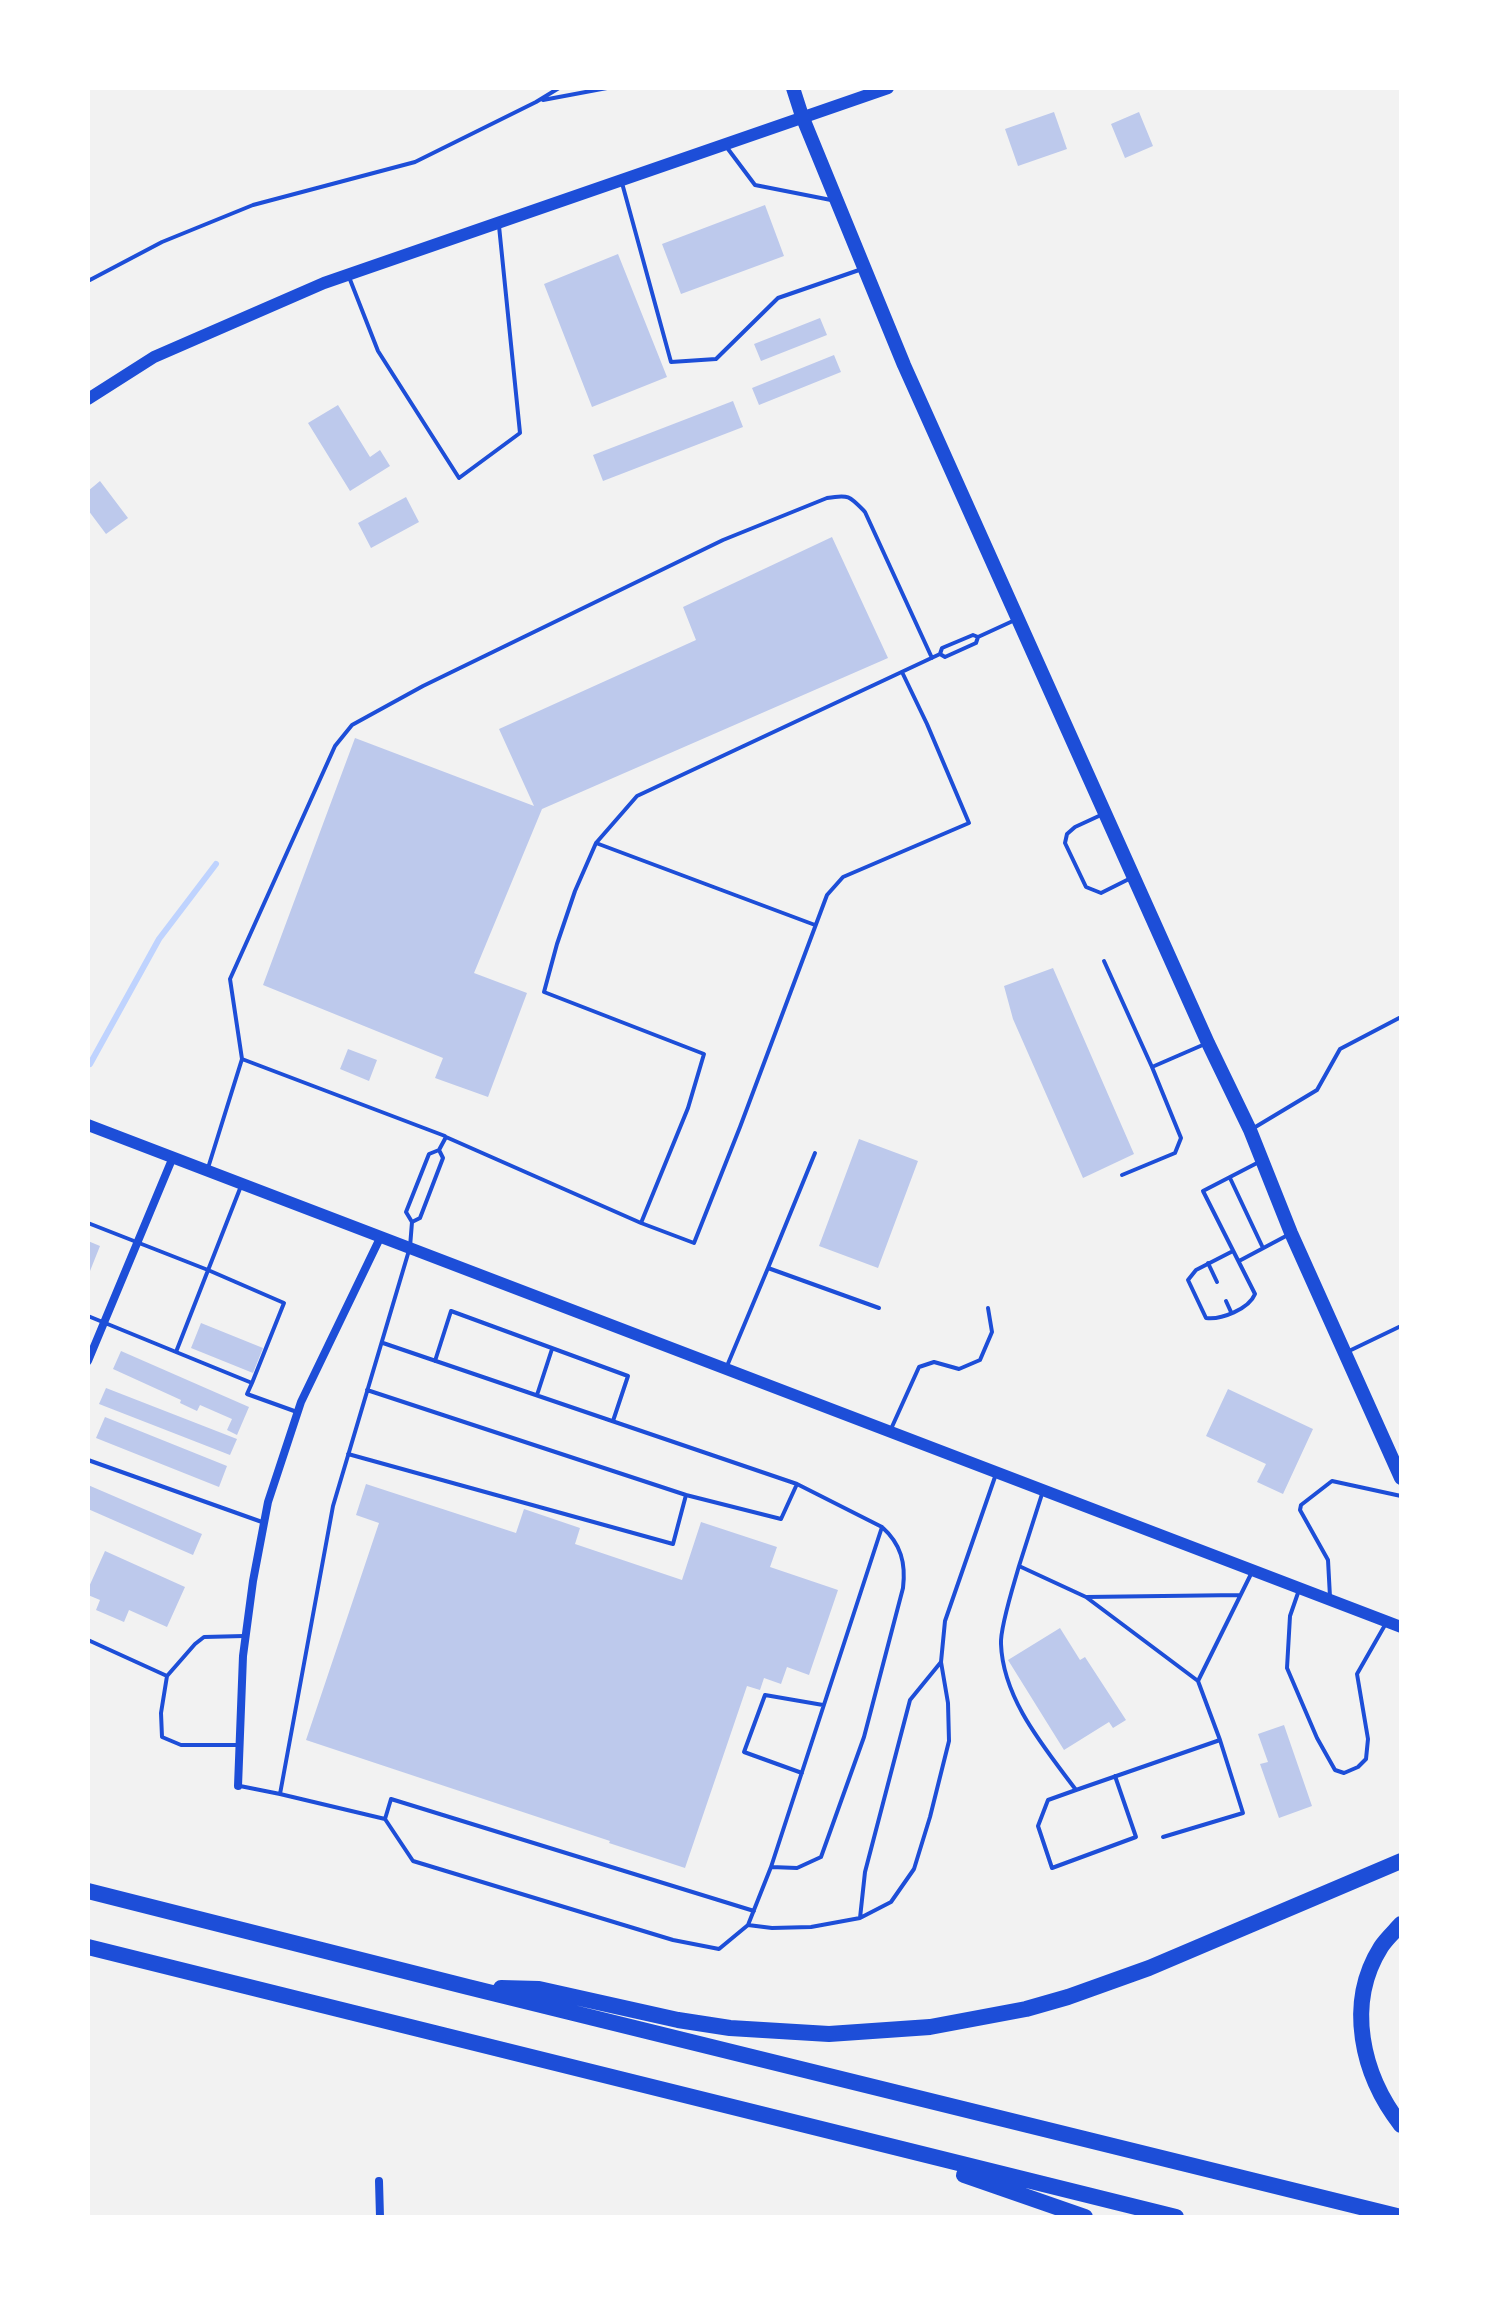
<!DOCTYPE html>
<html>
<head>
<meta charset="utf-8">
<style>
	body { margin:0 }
	#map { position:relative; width:1489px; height:2305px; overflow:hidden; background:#f2f2f2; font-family:Raleway,sans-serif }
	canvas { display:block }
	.frame { position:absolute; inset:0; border:90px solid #fff; pointer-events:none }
</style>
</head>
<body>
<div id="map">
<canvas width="1489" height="2305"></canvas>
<div class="frame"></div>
</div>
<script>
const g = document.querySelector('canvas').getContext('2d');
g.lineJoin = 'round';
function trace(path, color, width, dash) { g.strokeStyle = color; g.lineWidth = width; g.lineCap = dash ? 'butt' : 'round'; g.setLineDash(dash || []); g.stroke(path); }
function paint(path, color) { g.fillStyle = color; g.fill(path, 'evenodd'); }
trace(new Path2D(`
	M90,1064L159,939L216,864`), '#bfd3fe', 6);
paint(new Path2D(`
	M1054,112L1067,149L1018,166L1005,129Z
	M1139,112L1153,146L1125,158L1111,124Z
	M765,205L784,256L681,294L662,244Z
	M618,254L667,377L592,407L544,284Z
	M820,318L827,335L761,361L754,344Z
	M834,355L841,372L759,405L752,388Z
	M733,401L743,427L603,481L593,455Z
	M338,405L370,457L380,450L390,466L350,491L308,423Z
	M100,481L128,518L106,534L88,510V491Z
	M406,497L419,522L371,548L358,523Z
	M832,537L888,658L542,809L474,973L527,993L488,1097L435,1078L443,1058L263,985L355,738L534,806L499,729L696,640L683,607Z
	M1053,968L1134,1154L1083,1178L1013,1019L1004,986Z
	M348,1049L377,1060L369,1081L340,1069Z
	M859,1139L918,1161L878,1268L819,1246Z
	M88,1241L100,1246L88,1276Z
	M201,1323L263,1348L253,1373L191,1348Z
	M121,1351L249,1407L237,1435L227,1430L232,1419L200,1405L197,1411L180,1403L181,1400L113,1369Z
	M106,1388L237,1439L230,1455L99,1404Z
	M1228,1389L1313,1429L1283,1494L1257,1482L1266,1464L1206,1436Z
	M105,1417L227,1466L219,1487L96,1438Z
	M366,1484L516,1533L524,1509L580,1528L575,1544L682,1580L701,1522L777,1547L770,1567L838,1590L809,1675L787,1667L781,1684L764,1678L760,1690L747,1686L685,1868L609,1843L610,1841L306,1740L379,1523L356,1515Z
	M88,1485L202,1534L193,1555L88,1509Z
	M105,1551L185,1587L167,1627L129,1610L124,1622L96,1610L100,1600L88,1595V1589Z
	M1060,1628L1080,1660L1085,1657L1126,1720L1113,1728L1109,1722L1064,1750L1008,1660Z
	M1284,1725L1312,1806L1279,1818L1260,1764L1268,1762L1258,1734Z`), '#bdc9ec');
trace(new Path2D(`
	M543,100L607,88
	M725,145L755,185L831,200
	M622,183L671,362L716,359L778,298L862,269
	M349,277L378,351L459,478L520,433L499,226
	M88,281L162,242L253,205L415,162L536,102L559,88
	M978,637L973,635L942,648L940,654L945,657L976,643L978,637L1015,620
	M1101,815L1075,827L1067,834L1065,843L1086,887L1101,893L1131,878
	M596,843L815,925
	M1104,961L1152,1067L1205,1044
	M242,1059L230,979L335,746L352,725L423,686L723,540L827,498C849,494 850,496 865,512L932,658
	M1252,1129L1317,1090L1340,1049L1401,1017
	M439,1150L446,1137L641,1223L694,1243L740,1127L827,895L843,877L969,823L927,724L902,672
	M208,1168L242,1059L445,1136
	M1122,1175L1175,1153L1181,1138L1152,1067
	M1230,1178L1263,1248
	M88,1223L208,1270L284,1303L252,1383L176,1352
	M641,1223L688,1108L704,1054L544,992L557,944L575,891L596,843L637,796L940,654
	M1233,1251L1196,1270L1188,1280L1206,1318C1221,1320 1249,1309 1255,1294L1203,1191L1259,1162
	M1239,1261L1286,1236
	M1208,1263L1217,1282
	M768,1268L815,1153
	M1226,1301L1231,1312
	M88,1316L176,1352L241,1186
	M383,1343L797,1484L882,1527C901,1544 906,1563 903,1588L864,1737L821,1857L797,1868L771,1867L748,1925
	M1349,1351L1401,1326
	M435,1361L451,1311L628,1376L613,1421
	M727,1366L768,1268L879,1308
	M252,1383L247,1394L297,1412
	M537,1395L552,1349
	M891,1429L919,1367L934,1362L959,1369L980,1360L992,1332L988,1308
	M348,1454L673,1544L686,1495L367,1390
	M88,1460L262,1522
	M1042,1494L1019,1566L1086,1597L1198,1681L1252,1572
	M686,1495L781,1519L797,1484
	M1019,1566C1014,1584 1000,1627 1001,1644C1003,1699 1044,1747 1076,1790L1220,1740
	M1299,1590L1290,1616L1287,1668L1317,1738L1335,1770L1344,1773L1358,1767L1366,1759L1368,1739L1357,1674L1385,1625
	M1086,1597L1240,1595
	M1330,1597L1328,1560L1300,1510L1301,1505L1332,1481L1401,1496
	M88,1640L167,1676L195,1644L204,1637L244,1636
	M167,1676L161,1713L162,1737L181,1745H239
	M802,1773L744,1752L765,1695L823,1705
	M240,1786L280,1794L333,1506L410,1247L412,1222L406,1212L429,1154L439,1150L443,1158L420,1218L412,1222
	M1076,1790L1048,1800L1038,1826L1052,1868L1136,1837L1115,1776
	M280,1794L385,1819L413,1861L673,1940L719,1949L748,1925L772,1928L811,1927L860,1918L891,1902L914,1869L930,1817L949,1741L948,1703L941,1662L945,1621L996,1474
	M385,1819L391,1799L754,1911
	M1163,1837L1243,1813L1220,1740L1198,1681
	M771,1867L882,1527
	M860,1918L865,1872L910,1700L941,1662`), '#1d4ed8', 4);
trace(new Path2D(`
	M88,1361L173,1157
	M238,1786L243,1656L253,1581L268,1502L301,1402L381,1236
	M379,2181L380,2217`), '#1d4ed8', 8);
trace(new Path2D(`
	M88,399L154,357L324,283L888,88
	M88,1125L1401,1627`), '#1d4ed8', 12);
trace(new Path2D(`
	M793,88L802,116L904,365L1208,1043L1250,1130L1291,1233L1401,1478`), '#1d4ed8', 14);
trace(new Path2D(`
	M88,1891L468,1987L1401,2217
	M1401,1924C1395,1931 1386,1939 1381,1947C1345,2004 1362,2075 1401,2125
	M88,1947L1176,2217
	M501,1988L539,1989L678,2020L730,2028L829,2034L930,2027L1026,2009L1068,1997L1149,1968L1401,1861
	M964,2175L1085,2217`), '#1d4ed8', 16);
</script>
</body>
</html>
